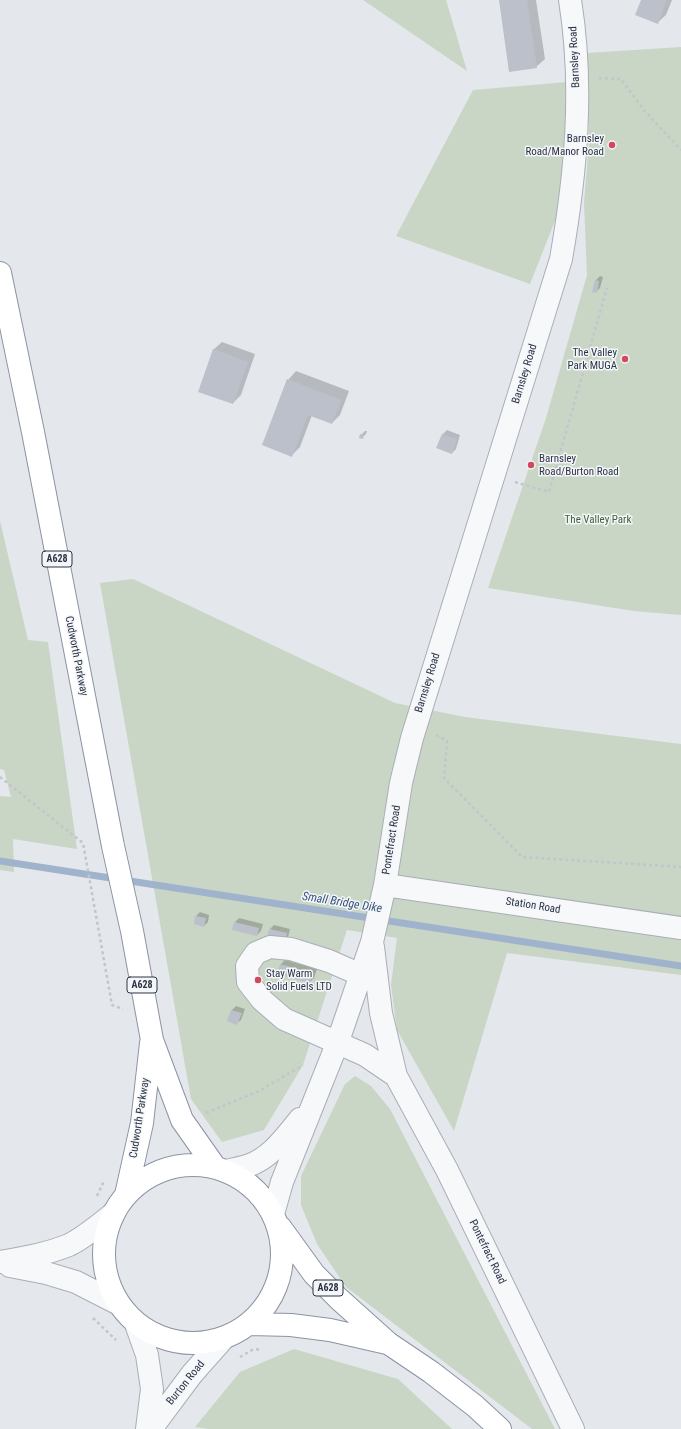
<!DOCTYPE html>
<html>
<head>
<meta charset="utf-8">
<style>
	body { margin:0 }
	canvas { display:block; background:#e4e7ec }
</style>
</head>
<body>
<canvas width="681" height="1429"></canvas>
<script>
const g = document.querySelector('canvas').getContext('2d');
g.lineJoin = 'round';
function paint(path, color) { g.fillStyle = color; g.fill(path, 'evenodd'); }
function trace(path, color, width, dash) { g.strokeStyle = color; g.lineWidth = width; g.lineCap = dash ? 'butt' : 'round'; g.setLineDash(dash || []); g.stroke(path); }
function write(font, color, halo, rows, align = 'center') {
  g.font = font + ' "Roboto Condensed",sans-serif'; g.lineWidth = 3; g.setLineDash([]); g.textBaseline = 'middle'; g.strokeStyle = halo; g.fillStyle = color; for (const [text, x, y, turn = 0] of rows) {
    g.save(); g.translate(x, y); g.rotate((+turn || 0) * Math.PI / 180); g.textAlign = isNaN(turn) ? turn : align; if (halo) g.strokeText(text, 0, 0); g.fillText(text, 0, 0); g.restore();
  }
}
paint(new Path2D(`
	M363,0H446L467,71Z
	M681,47V615L634,611L488,588L546,418L587,275L584,203L589,142L587,53Z
	M567,82L564,198L530,284L396,236L473,90Z
	M0,521L28,640L48,642L77,849L13,839L14,872L0,870V796L11,797L4,770L0,769Z
	M133,579L395,703L465,717L681,744V975L507,953L454,1131L397,1030L391,985L397,938L347,930L303,1065L264,1130L222,1142L191,1099L100,583Z
	M355,1076L371,1086L390,1109L555,1429H532L346,1287L317,1244L301,1205V1176L345,1084Z
	M294,1349L398,1379L452,1429H209L195,1427L240,1372Z`), '#c9d6c5');
paint(new Path2D(`
	M500,0H536L545,59L536,67Z
	M642,0H672L666,15L657,23Z
	M600,276L603,277L600,288L596,292V280Z
	M222,342L255,354L241,395L233,403L213,350Z
	M296,371L349,391L340,415L332,423L312,415L300,447L291,456L288,380Z
	M447,430L460,435L456,449L452,453L438,448L443,434Z
	M365,431H367L366,434L362,438L361,435Z
	M200,912L209,915L208,922L204,926L196,916Z
	M239,918L263,924L261,931L257,935L235,922Z
	M274,925L290,929L288,937L284,941L270,929Z
	M285,960L317,969L314,978L310,982L278,973L281,964Z
	M236,1006L245,1009L241,1020L237,1023L228,1020L232,1010Z`), '#0003');
trace(new Path2D(`
	M0,861L681,966`), '#9fb4cc', 7);
paint(new Path2D(`
	M499,0H527L537,68L509,72Z
	M641,0H667L658,24L635,15Z
	M595,280L599,281L597,293L592,292Z
	M213,349L248,362L233,404L198,392Z
	M287,379L341,400L332,424L308,415L292,457L262,445Z
	M360,434L364,435L363,439L359,438Z
	M442,434L457,439L452,454L436,448Z
	M195,916L206,918L204,927L194,924Z
	M234,922L259,928L257,936L232,930Z
	M269,929L287,933L285,942L267,938Z
	M280,964L313,973L310,983L277,974Z
	M231,1010L242,1013L237,1025L227,1021Z`), '#bbc0ca');
const minor = new Path2D(`
	M385,885L681,928
	M373,947L381,1013L396,1076L447,1170L573,1429
	M361,975L329,961L291,949L270,947L256,953L247,966L248,982L262,1000L284,1019L365,1055L396,1076
	M226,1171C233,1169 241,1168 247,1166C270,1159 286,1136 300,1119
	M273,1214L282,1182L337,1044L372,942L385,885L401,783L412,738L561,259C576,173 584,87 570,0
	M0,1262C23,1258 47,1254 69,1245C85,1237 100,1224 114,1213
	M10,1266L46,1273L76,1282L117,1303
	M136,1324L147,1355L152,1389L147,1429
	M151,1429L192,1374L223,1339`);
const highway = new Path2D(`
	M0,273L33,432L113,846L132,931L152,1040L182,1120L215,1167
	M104 1254a89 89 0 1 1 178 0a89 89 0 1 1-178 0Z
	M126,1195L142,1123L151,1043
	M280,1227L314,1274L339,1299L388,1343L431,1372L475,1406L500,1429
	M250,1324L291,1325L330,1330L387,1343`);
trace(minor, '#a9aeb7', 24);
trace(highway, '#8b94a3', 24);
trace(new Path2D(`
	M599,78L621,79L643,109L681,150
	M515,482L549,492L607,288
	M436,735L447,741L444,778L522,857L681,867
	M0,777L83,843L112,1005L123,1009
	M206,1113L259,1091L303,1065
	M97,1196L104,1181
	M93,1318L116,1340
	M240,1357L252,1350L261,1349`), '#c2c5cb', 2.5, [3, 3]);
trace(minor, '#f7f8fa', 22);
trace(highway, '#fff', 22);
for (const [x, y, r, color] of [
	[612,145,4,"#d1495b"],
	[625,359,4,"#d1495b"],
	[531,465,4,"#d1495b"],
	[258,980,4,"#d1495b"]
]) { const dot = new Path2D(); dot.arc(x, y, r, 0, 2 * Math.PI); g.fillStyle = color; g.fill(dot); trace(dot, '#f4f6f9', 1.5); }
for (const [x, y, w] of [
	[57,559,30],
	[142,985,30],
	[328,1288,30]
]) { const box = new Path2D(); box.roundRect(x - w / 2, y - 8, w, 16, 3); g.fillStyle = '#f4f6f9'; g.fill(box); trace(box, '#2b3445', 1); }
write('bold 10px', '#2b3445', null, [
	["A628",57,559],
	["A628",142,985],
	["A628",328,1288]
]);
write('11px', '#2b3445', '#f4f6f9', [
	["Barnsley Road",575,57,-93],
	["Barnsley Road",525,374,-73],
	["Cudworth Parkway",76,656,79],
	["Barnsley Road",428,683,-73],
	["Pontefract Road",392,840,-81],
	["Station Road",533,906,9],
	["Cudworth Parkway",140,1118,-81],
	["Pontefract Road",487,1252,64],
	["Burton Road",186,1383,-51]
]);
write('11px', '#2b3445', '#f4f6f9', [
	["Barnsley",604,139],
	["Road/Manor Road",604,152],
	["The Valley",617,353],
	["Park MUGA",617,366],
	["Barnsley",539,459,"left"],
	["Road/Burton Road",539,472,"left"],
	["Stay Warm",266,974,"left"],
	["Solid Fuels LTD",266,987,"left"]
], 'right');
write('11px', '#3f6138', '#f4f6f9', [
	["The Valley Park",598,520]
]);
write('italic 12px', '#34527a', '#f4f6f9', [
	["Small Bridge Dike",342,903,9]
]);
</script>
</body>
</html>
